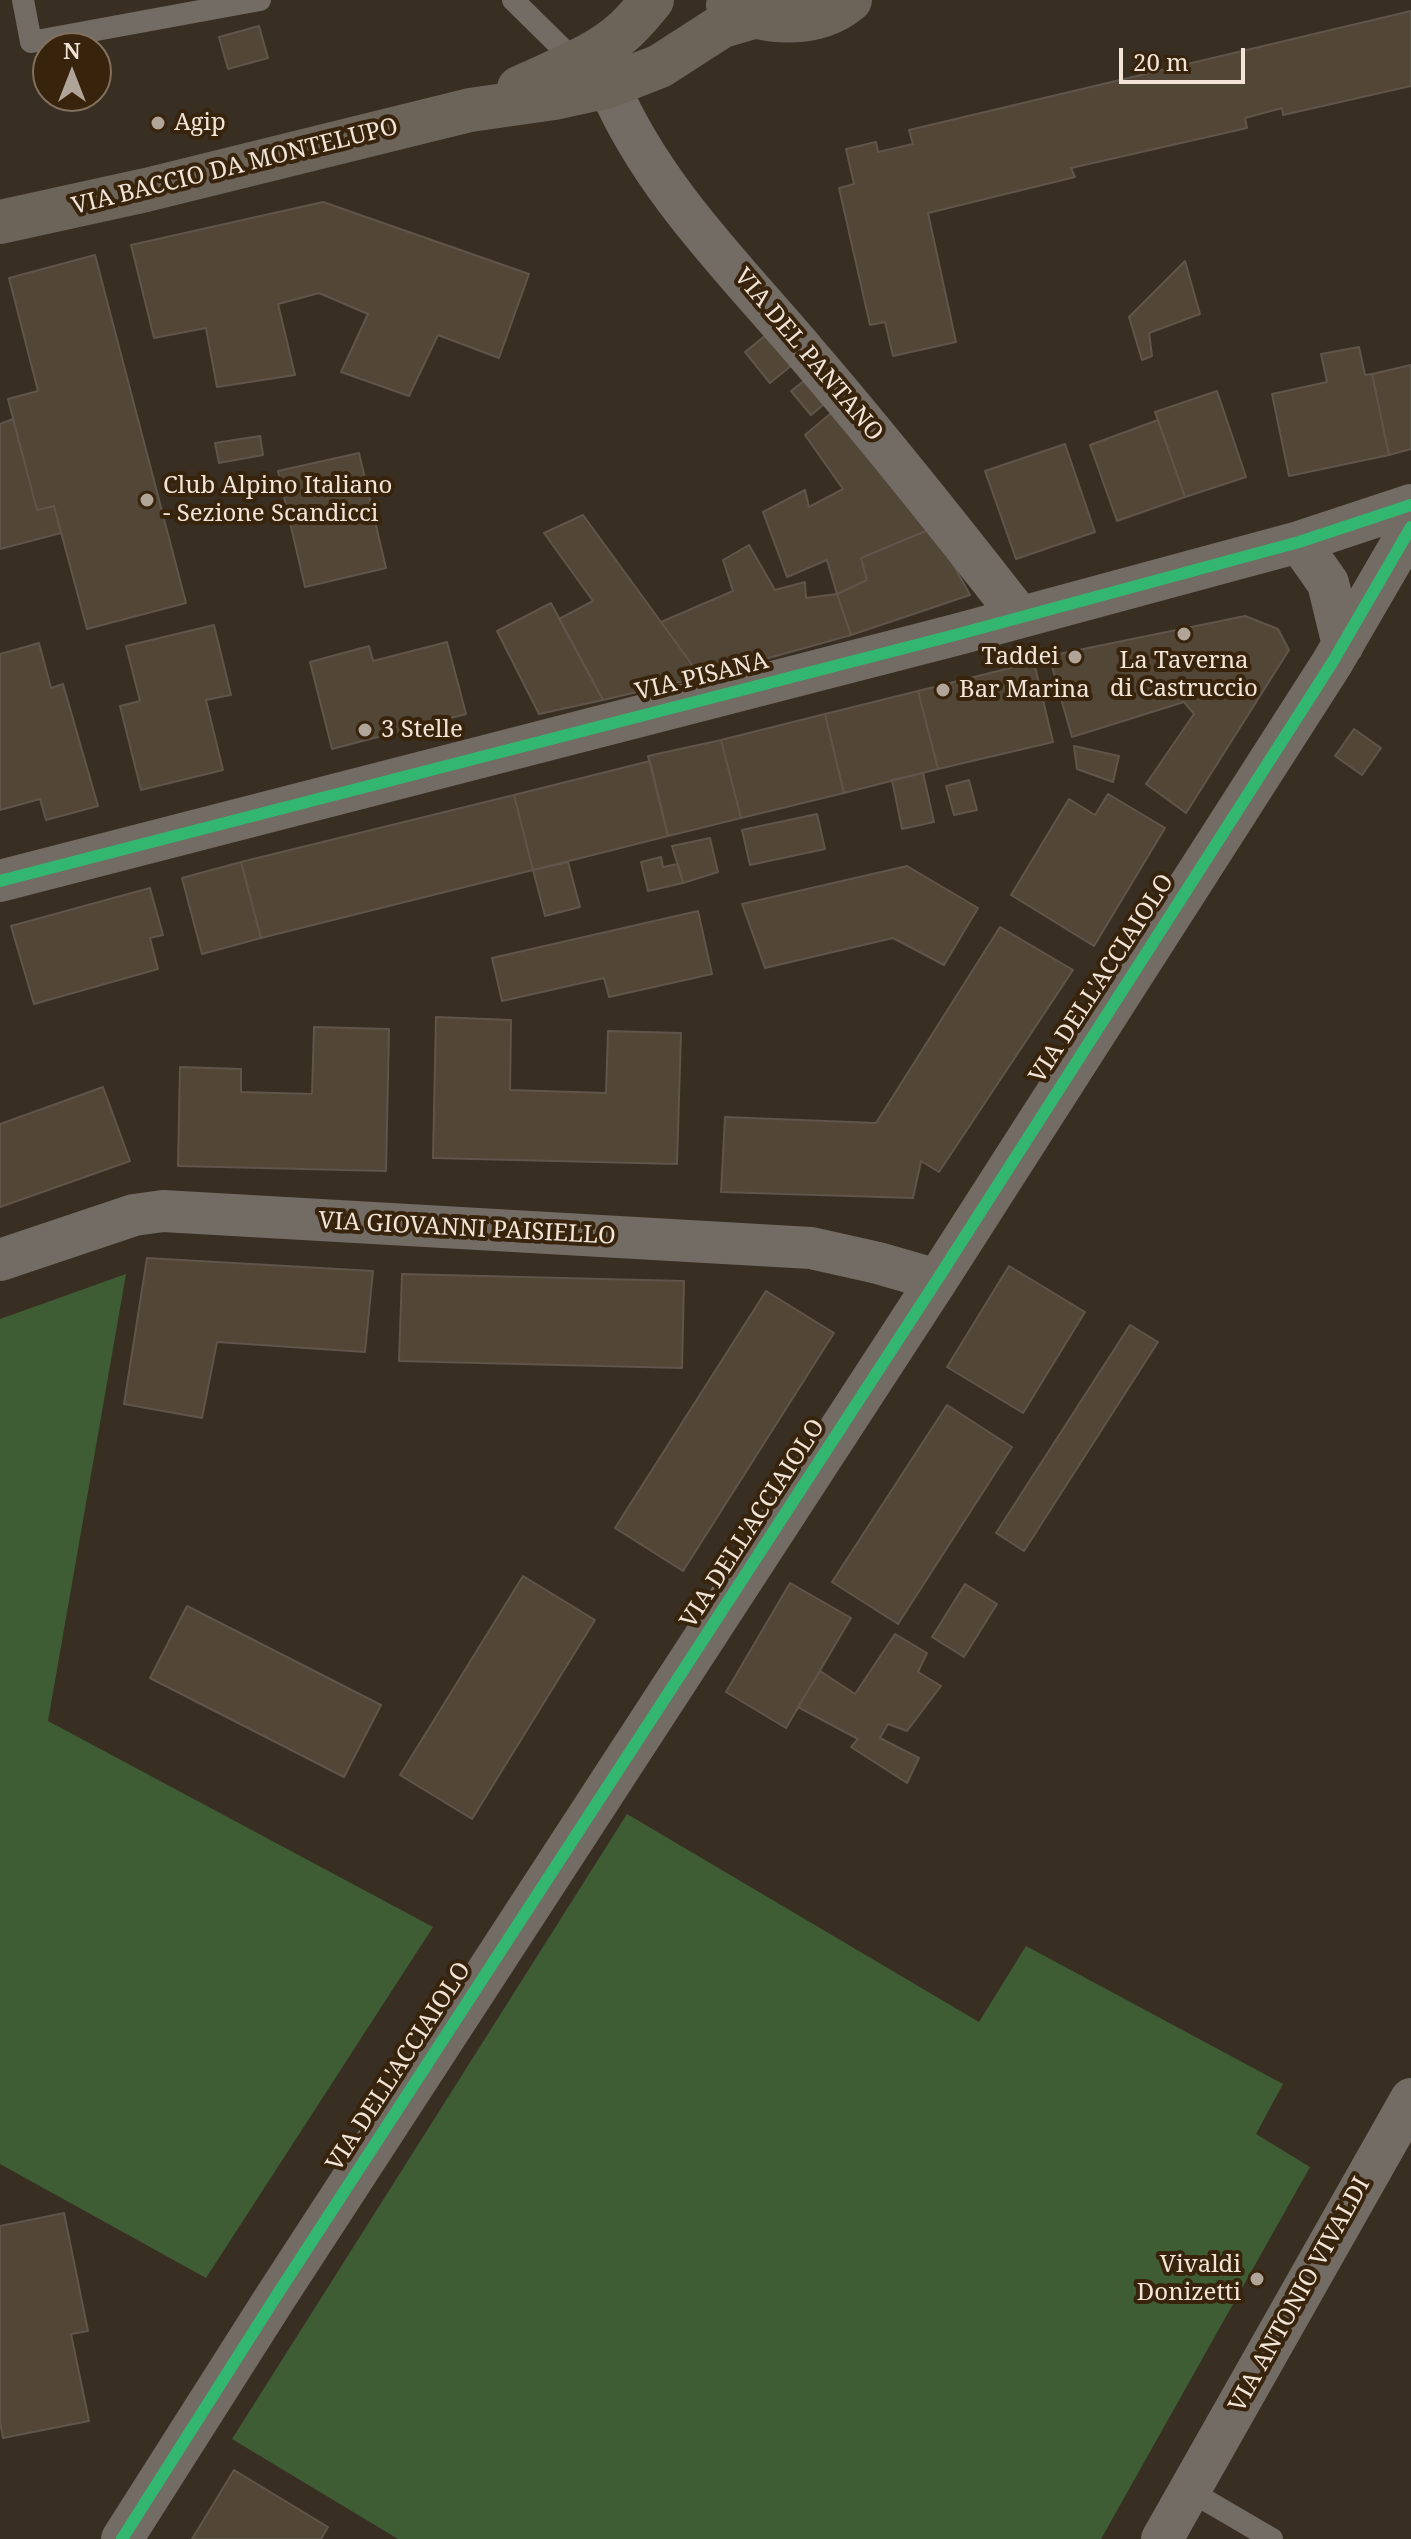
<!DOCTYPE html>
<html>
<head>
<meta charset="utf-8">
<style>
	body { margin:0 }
	#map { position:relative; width:1411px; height:2539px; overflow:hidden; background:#392e22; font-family:"Noto Serif",serif }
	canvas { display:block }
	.north { position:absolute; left:32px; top:32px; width:80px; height:80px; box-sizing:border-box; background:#38240d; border:2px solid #82715e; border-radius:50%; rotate:0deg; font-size:22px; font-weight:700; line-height:32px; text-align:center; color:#f2e4d7 }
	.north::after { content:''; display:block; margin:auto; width:28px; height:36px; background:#b1a498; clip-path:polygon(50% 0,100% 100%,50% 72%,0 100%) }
	.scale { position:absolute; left:1119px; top:48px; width:126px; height:36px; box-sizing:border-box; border:4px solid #f2e4d7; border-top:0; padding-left:10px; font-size:24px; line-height:28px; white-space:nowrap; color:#f2e4d7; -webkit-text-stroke:6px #38240d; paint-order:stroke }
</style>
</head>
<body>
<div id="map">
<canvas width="1411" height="2539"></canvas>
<div class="north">N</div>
<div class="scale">20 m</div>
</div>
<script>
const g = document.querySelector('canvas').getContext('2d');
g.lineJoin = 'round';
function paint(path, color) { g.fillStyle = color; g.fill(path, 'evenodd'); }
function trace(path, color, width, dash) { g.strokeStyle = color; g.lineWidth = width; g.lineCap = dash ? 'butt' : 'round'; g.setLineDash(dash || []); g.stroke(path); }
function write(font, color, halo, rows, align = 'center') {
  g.font = font + ' "Noto Serif",serif'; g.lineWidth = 8; g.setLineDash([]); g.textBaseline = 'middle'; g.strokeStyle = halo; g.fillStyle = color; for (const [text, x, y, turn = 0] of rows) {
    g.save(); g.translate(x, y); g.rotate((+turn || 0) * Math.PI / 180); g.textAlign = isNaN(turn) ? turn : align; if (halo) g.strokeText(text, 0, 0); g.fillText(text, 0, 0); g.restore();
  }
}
paint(new Path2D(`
	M126,1274L48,1721L433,1927L206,2278L0,2164V1319Z
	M627,1814L979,2022L1026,1946L1283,2084L1256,2134L1310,2167L1101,2539H398L232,2439Z`), '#3f5d35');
const building = new Path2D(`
	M1411,11V86L1283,115L1282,108L1245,118L1247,128L1071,168L1075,177L928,213L956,342L893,356L885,322L870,325L839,188L854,184L846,149L876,142L878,152L913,144L909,130Z
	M259,26L268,58L228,69L219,37Z
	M323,202L529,274L499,358L438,335L409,396L341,372L368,314L319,293L278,304L295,375L217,387L206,328L154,338L131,245Z
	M95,255L186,603L87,629L54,506L37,510L8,399L38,391L9,278Z
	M1185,261L1200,314L1149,333L1152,356L1142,360L1129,317Z
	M766,335L792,365L770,383L745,352Z
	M1359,347L1365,375L1372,374L1389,455L1289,476L1272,394L1327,382L1321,354Z
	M1411,365V449L1389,455L1372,374Z
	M809,377L828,401L811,415L791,391Z
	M1217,391L1246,477L1185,497L1155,412Z
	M836,409L933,528L861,558L867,580L837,594L827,560L787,577L763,512L805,490L809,507L843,489L805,435Z
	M13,419L37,510L54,506L61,533L0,549V424Z
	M1158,420L1185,497L1117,521L1090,445Z
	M260,436L263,455L219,463L215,443Z
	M1065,444L1095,532L1016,559L985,471Z
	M359,453L386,568L305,587L278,471Z
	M583,515L661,622L701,677L603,700L559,619L593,601L544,533Z
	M933,528L970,595L851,635L837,594L867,580L861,558Z
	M749,545L775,590L805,582L806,598L837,594L851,635L701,677L661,622L733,591L723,560Z
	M551,603L603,700L539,714L497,631Z
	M1245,616L1278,629L1289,650L1186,813L1146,784L1194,714L1184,702L1072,737L1049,656Z
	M214,625L231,695L206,700L223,770L141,790L120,706L140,701L126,646Z
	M447,642L466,714L332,749L310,662L369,646L373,661Z
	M39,643L51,688L63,684L98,806L46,820L40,799L0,810V654Z
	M1034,662L1053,742L938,769L918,691Z
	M918,691L938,769L844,793L825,714Z
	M825,714L844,793L741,818L721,740Z
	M1354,729L1381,748L1362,775L1335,756Z
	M721,740L741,818L668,836L648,756Z
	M1074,746L1119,756L1113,782L1077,769Z
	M650,761L668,836L533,870L514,795Z
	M923,773L934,822L902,829L892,780Z
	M969,780L977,810L954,815L946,786Z
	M1108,794L1165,828L1094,946L1011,895L1069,799L1095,815Z
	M514,795L533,870L261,938L241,862Z
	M817,814L825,849L750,865L742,830Z
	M710,838L718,872L683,883L672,846Z
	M661,857L663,867L678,864L683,883L648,891L641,862Z
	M241,862L261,938L202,954L182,878Z
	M568,862L580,907L545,916L533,870Z
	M907,866L978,908L944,965L893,938L765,968L742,904Z
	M150,888L163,935L150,938L158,969L34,1004L11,926Z
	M698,911L712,974L609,997L604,978L502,1001L492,958Z
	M1000,927L1073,970L939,1172L921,1161L913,1198L721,1192L725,1117L876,1123Z
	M436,1017L511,1020L510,1090L606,1093L608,1031L681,1033L677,1164L433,1158Z
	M314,1027L389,1029L386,1171L178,1166L180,1067L241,1069V1092L312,1094Z
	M103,1087L130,1161L0,1207V1124Z
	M147,1258L373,1271L365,1352L217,1342L202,1418L124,1404Z
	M1009,1266L1085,1312L1023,1413L947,1367Z
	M402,1274L684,1281L682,1368L399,1361Z
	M766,1291L834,1333L683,1571L615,1528Z
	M1130,1325L1158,1342L1024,1551L996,1533Z
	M947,1405L1012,1447L898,1624L832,1582Z
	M523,1576L595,1620L472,1819L400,1775Z
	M790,1583L851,1618L786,1728L726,1692Z
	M965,1584L997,1604L964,1657L932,1637Z
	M187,1606L381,1705L344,1777L150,1678Z
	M895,1634L927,1653L918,1672L941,1686L907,1731L888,1724L880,1738L919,1758L907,1783L851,1747L858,1739L798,1707L820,1671L855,1694Z
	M64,2213L88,2331L71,2334L89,2421L3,2438L0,2422V2226Z
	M234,2470L328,2527L321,2539H192Z`);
paint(building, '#524637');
trace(building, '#5f554a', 2);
trace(new Path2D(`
	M23,0L31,42L260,0
	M513,0L575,61
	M1190,2491L1272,2539`), '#736c64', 22);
trace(new Path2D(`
	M609,86C652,188 735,269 806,353C880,439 950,527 1020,617
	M1299,542L1328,583L1343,645
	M0,881L955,635L1299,542L1411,505
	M0,1260L134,1215L163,1211L811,1248L878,1263L937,1280
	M122,2539L275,2298L937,1280L1332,663L1411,527
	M1162,2539L1411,2099`), '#736c64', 42);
trace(new Path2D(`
	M728,5C764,25 817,28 850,0
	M519,88C551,73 589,59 617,37C630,27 641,14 652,0
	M0,222L146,190L470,110L554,98L609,86L660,66L722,26L753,17`), '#6d6459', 44);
trace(new Path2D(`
	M0,881L955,635L1299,542L1411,505
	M122,2539L275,2298L937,1280L1332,663L1411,527`), '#33b770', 12);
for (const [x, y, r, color] of [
	[158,123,8,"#b1a498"],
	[147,500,8,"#b1a498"],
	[1184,634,8,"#b1a498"],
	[1075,657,8,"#b1a498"],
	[943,690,8,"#b1a498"],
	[365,730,8,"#b1a498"],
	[1257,2279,8,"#b1a498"]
]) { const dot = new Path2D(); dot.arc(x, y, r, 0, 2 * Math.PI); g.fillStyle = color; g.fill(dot); trace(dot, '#38240d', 3); }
write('24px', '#f2e4d7', '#38240d', [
	["Agip",174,123],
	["Club Alpino Italiano",163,486],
	["- Sezione Scandicci",163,514],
	["Taddei",1059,657,"right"],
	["La Taverna",1184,661,"center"],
	["di Castruccio",1184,689,"center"],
	["Bar Marina",959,690],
	["3 Stelle",381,730],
	["Vivaldi",1241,2265,"right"],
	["Donizetti",1241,2293,"right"]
], 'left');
write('24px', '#f2e4d7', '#38240d', [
	["VIA BACCIO DA MONTELUPO",235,167,-14],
	["VIA DEL PANTANO",808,355,50],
	["VIA PISANA",702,677,-14],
	["VIA DELL'ACCIAIOLO",1102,979,-57],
	["VIA GIOVANNI PAISIELLO",467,1229,3],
	["VIA DELL'ACCIAIOLO",753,1524,-57],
	["VIA DELL'ACCIAIOLO",399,2067,-57],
	["VIA ANTONIO VIVALDI",1300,2295,-61]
]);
</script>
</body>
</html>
